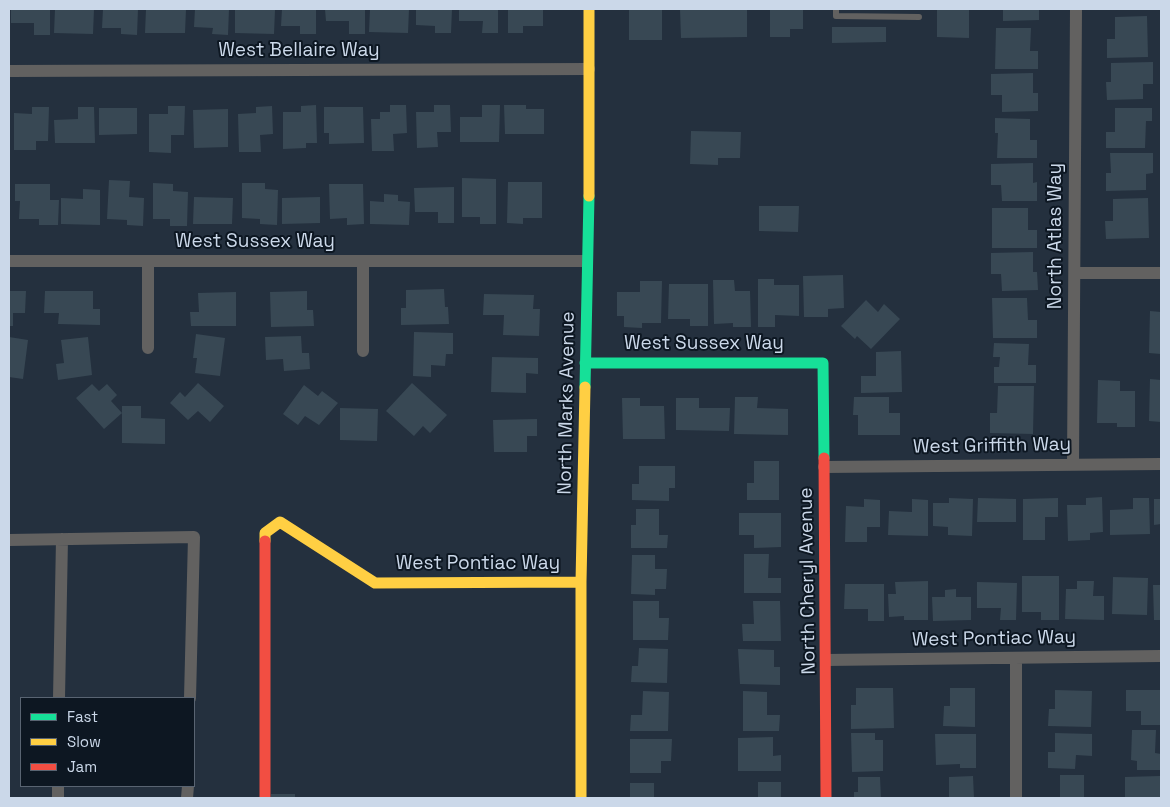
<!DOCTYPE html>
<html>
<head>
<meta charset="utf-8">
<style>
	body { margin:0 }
	#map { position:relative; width:1170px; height:807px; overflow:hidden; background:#24303e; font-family:"Space Grotesk",sans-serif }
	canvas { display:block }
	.frame { position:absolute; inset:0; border:10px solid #cbd8e9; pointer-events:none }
	.legend { position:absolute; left:20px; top:697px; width:175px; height:90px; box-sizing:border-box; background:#0d1722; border:1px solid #596472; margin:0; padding:6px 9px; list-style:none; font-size:15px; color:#cbd8e9 }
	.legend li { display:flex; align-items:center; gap:10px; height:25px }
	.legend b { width:25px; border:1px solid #596472 }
</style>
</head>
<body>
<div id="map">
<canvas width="1170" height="807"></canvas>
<div class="frame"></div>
<ul class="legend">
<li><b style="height:6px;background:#16e098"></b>Fast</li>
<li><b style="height:6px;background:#ffcf43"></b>Slow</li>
<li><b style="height:6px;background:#f24e42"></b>Jam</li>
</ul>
</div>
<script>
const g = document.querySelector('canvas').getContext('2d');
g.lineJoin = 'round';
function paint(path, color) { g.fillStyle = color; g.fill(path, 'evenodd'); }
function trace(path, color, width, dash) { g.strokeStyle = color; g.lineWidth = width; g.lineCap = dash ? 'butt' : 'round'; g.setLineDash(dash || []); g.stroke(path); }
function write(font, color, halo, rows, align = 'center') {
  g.font = font + ' "Space Grotesk",sans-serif'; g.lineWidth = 4; g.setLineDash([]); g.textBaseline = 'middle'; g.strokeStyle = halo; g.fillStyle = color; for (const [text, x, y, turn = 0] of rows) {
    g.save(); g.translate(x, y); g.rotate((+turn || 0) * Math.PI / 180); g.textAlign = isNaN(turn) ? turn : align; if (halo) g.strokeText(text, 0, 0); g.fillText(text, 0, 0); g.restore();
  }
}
paint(new Path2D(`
	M11,9H50V35H34V23H11Z
	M55,9H94L93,34L54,33Z
	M103,9H138L137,35L121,34V28H102Z
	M146,9H186L185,33H145Z
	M195,9H229L228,35L212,34L213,28L194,27Z
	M250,9L275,10L274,34L235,33V10Z
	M282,9H316V34H300V26H281Z
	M325,9H365V34H349V21H326Z
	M370,9H409L408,33L369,32Z
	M416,9H452L451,33H435V26L416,25Z
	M459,9H498V33H482L483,21H459Z
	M508,9H543V26H523V33H508Z
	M629,9H662V40H629Z
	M680,9H747V37L681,38Z
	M770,9H803V29H790V37H770Z
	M937,9H969V38L937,37Z
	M1003,9H1039V20L1003,21Z
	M1147,16L1148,57L1107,58V39H1115V17Z
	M832,27H886V42L832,43Z
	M996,28H1031L1030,51H1038V69H995Z
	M1153,62V84H1143V99L1107,100L1106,82H1111V63Z
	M1033,73V93H1038V111L1002,112V95H991V74Z
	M316,105L317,143H306V148L283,149V112H301V106Z
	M390,105H406L407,133L393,134L394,151H372L371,119H380V112H390Z
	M434,105H450L451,132H437L438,147L417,148L416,112H434Z
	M482,105H500L499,142H460V117H482Z
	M504,105H526V109H544V134H505Z
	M168,106H185L184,135H171V153L149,152V114H168Z
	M272,106L273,134L260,135L261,152H239L238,114L256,113V107Z
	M32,107H49L48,141H36V150H14V113L32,114Z
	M78,107H94L95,143H55L54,120L78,119Z
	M324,107H363L364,143L329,144V133H324Z
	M99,108H137V134L99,135Z
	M1115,108H1152V121H1146L1145,148H1106V132H1115Z
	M228,109V147L194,148L193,110Z
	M995,118L1030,119V140H1037V158H997L998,133H995Z
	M691,131L741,132L740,158H718V165L690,164Z
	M1110,153H1153V173L1146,174V190L1106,191V173H1111Z
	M1033,163V183L1037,182V201H1002L1001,185H991V164Z
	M462,178L496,179V224H480V217H462Z
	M109,180L130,181L129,197L144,198L143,226L127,225V220L107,219Z
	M508,182H542V218H523V224L507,223Z
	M153,183L173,184V191L188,192L187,226H170V219H153Z
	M242,183H265V189L278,190L277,225L260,224V219L242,218Z
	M15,184H50V200H59L58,225H39V219H19L20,201H15Z
	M329,184H363L364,224L347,225V218L330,219Z
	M454,187V223H438V212H415L414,188Z
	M83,189L100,190V225L61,224V198L83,199Z
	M384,194L398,195V201L410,202L409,225L370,224V201L384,202Z
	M194,197L233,198L232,224H193Z
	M320,197V223L282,224V198Z
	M1148,198L1149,238L1106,239L1105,221H1113V199Z
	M759,206H799L798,232L759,231Z
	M992,208H1028V230H1037V248H992Z
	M1033,252V272H1037L1038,290L1002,291L1001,274H991V253Z
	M843,275L844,308L828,309V317H804L803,276Z
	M758,279H774V285H799V316L775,315V327H758Z
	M713,280H734L735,291H750L751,327H733V323L714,324Z
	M640,281H662L661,323H642V328L624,327V316H617V292H640Z
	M669,284H708V326H690V319H668Z
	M444,289L445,307H448L449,324L401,325V308H406V290Z
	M9,291H26L25,313H13V326H9Z
	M45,291H93V309H100V325L58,324L59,313H44Z
	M307,291V310H313L314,326L271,327L270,292Z
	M236,292V326H191L190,312H199L198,293Z
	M484,294L534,295L533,309H540L539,336L503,335L504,315H483Z
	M992,298H1027L1028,320H1037V338H993Z
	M866,300L878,312L884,304L900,319L871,349L857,336L855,339L841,326Z
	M1150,311L1161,312V354L1149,353Z
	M414,332L453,333V354H446L445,366L431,365V377L413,376Z
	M196,334L225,338L220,376L195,373L197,358H193Z
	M301,336L302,353H309L310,369L284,371L283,359L266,360L265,337Z
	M9,337L28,340L23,379L9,377Z
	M88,337L92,375L58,380L56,364L64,363L61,340Z
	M994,343L1029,344L1028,365H1036V383H994V367H999L1000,357H993Z
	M901,351L902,392L861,393V376H876V352Z
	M492,357L538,358V374L526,373V393L491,392Z
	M1150,379L1161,380V422L1149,421Z
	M1098,380L1120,381V391H1135V427H1117V423H1097Z
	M198,383L224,406L210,422L198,411L188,420L170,403L180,392L185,397Z
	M412,383L447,415L430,433L423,426L414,436L386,411Z
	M92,384L99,391L107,384L117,395L111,401L122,413L104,429L76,398Z
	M304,385L318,396L322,391L338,403L319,425L305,416L298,425L283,414Z
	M998,386H1034L1033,434L990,433V413H997Z
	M735,397H758L757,408L788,409V435L734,434Z
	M854,397H889V413H900V435H858V415H853Z
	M622,398H640V406H664L665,439H623Z
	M676,398H699V408H730L729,431L676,430Z
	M122,406H141V418L165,419V444L122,443Z
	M340,408L378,409L377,441L340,440Z
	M537,419V436H527V452H494L493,420Z
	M754,461H779V500H747V483H754Z
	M639,466H675V488H669V501L632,500V484H639Z
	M1102,497L1103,532L1090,533V540L1068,541L1067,505H1086V498Z
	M949,498L973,499L972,536L948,535V527L933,526V503H949Z
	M978,498L1016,499V522H977Z
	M1058,498V517H1045V540H1023V499Z
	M1133,498H1149L1150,534L1110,535V510L1133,509Z
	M864,499L880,500V527H867V542H845L846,506L864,507Z
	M912,499L928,500V536L888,535L889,511L912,512Z
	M1154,499H1161V524L1154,525Z
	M636,509H659V535H668L667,548H631V525H636Z
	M739,513H781V547L754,548V535H739Z
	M744,554H769L768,578H781V593H744Z
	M632,555H655V569H667L666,589H655V595L631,594Z
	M1022,576H1059V620H1041V612H1022Z
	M1113,577L1148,578L1147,615L1112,614Z
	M928,581V620H904V616L889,617L888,594H896L895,582Z
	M1077,581H1094L1093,596H1104V620L1065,619L1066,589H1077Z
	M977,582L1017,583L1016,620H1000L1001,608H977Z
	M845,584H884V621H868V609H844Z
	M1153,585H1161V620H1154Z
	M956,589V597H971V620L933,621L932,597H945V590Z
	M633,601H659V618H669L668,640H633Z
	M753,601H780L781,641H743L742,624H754Z
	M639,648L668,649L667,683L631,682L632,666H638Z
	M738,649L774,650V667H780V685L740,684Z
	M856,688H893L894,728L851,729V705H856Z
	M950,688H975V727L943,726L944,706H950Z
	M1055,690L1092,691L1091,727L1048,726L1049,709H1055Z
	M1126,690H1161V725H1141V711H1126Z
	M643,691L669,692L668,731H630L631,715H642Z
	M743,691L767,692V715H780L779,731H743Z
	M1132,730H1156L1155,753L1161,754V770H1137V761L1131,760Z
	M851,733H875V740H883V771L852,772Z
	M1055,733L1092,734V756L1076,755L1075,769L1048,768V752H1055Z
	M935,734H976V768H960V764L936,765Z
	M773,737V756L781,755V771H738V738Z
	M630,739H672L671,761H661V773H630Z
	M1060,775H1084V798H1060Z
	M973,776L974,798H949V777Z
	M1160,776L1161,798H1125V777Z
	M858,777H880L881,798H854V792H858Z
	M758,782H781V798H758Z
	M630,783H654V798H630Z
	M271,794H295V798H271Z`), '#384854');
trace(new Path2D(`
	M836,9V16L919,17`), '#626160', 6);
trace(new Path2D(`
	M9,71L589,69
	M9,261H587
	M363,261V351
	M1075,273H1161
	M148,348V261
	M1073,464L1076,9
	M824,467L1161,464
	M9,540L194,537L190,698
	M826,660L1161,656
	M59,698L62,539
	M58,798V786
	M187,798L188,786
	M1016,798V659`), '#626160', 12);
trace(new Path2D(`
	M585,363H823L824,458
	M585,387L589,196`), '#16e098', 11);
trace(new Path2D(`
	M589,9V196
	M265,541V533L280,522L375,583L581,582
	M581,798V582L585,387`), '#ffcf43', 11);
trace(new Path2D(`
	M824,458L826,798
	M265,541V798`), '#f24e42', 11);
write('19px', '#cbd8e9', '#0d1722', [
	["West Bellaire Way",299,51],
	["North Atlas Way",1056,236,-90],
	["West Sussex Way",255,242],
	["West Sussex Way",704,344],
	["North Marks Avenue",567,403,-89],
	["West Griffith Way",992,446,-1],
	["West Pontiac Way",478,564],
	["North Cheryl Avenue",808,581,-91],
	["West Pontiac Way",994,639,-1]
]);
</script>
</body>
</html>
